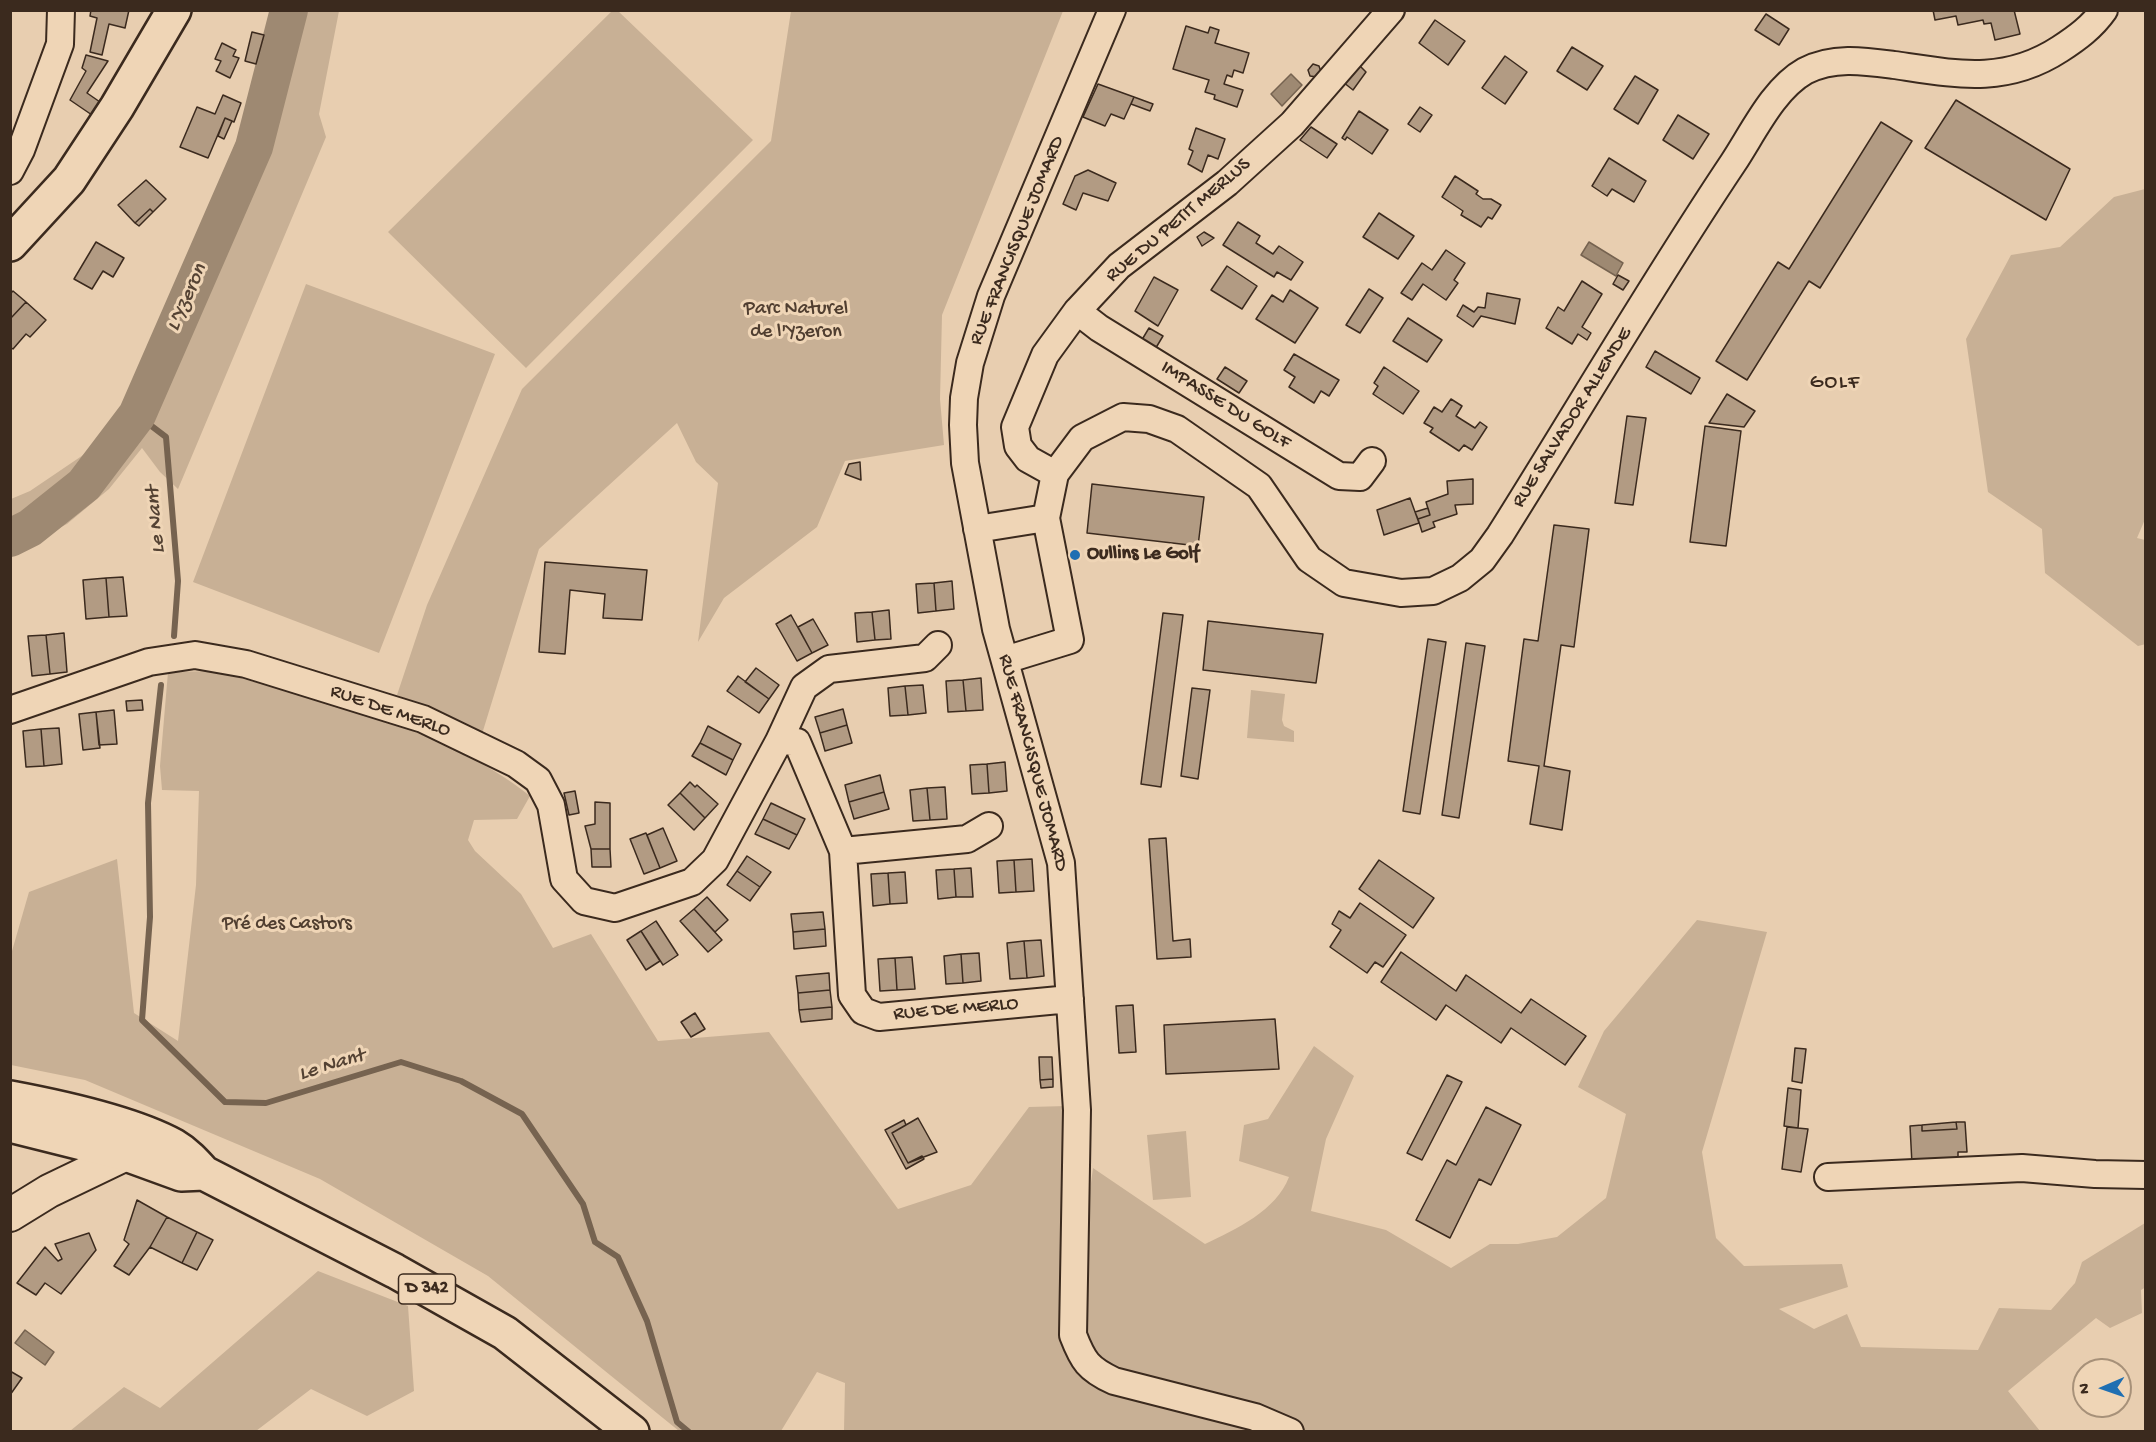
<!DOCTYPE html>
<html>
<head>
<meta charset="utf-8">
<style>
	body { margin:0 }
	#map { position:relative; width:2156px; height:1442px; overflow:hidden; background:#e8ceb0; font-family:"Gochi Hand",sans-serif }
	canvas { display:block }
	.frame { position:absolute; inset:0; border:12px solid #3b2a1e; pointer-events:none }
	.north { position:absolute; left:2072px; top:1358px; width:60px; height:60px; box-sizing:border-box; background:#efd5b6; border:2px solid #a79179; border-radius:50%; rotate:268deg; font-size:16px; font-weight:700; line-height:24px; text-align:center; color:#3b2a1e }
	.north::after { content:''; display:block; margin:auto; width:21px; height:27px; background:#1f6fb2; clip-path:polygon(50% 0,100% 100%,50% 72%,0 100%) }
</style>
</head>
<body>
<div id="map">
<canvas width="2156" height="1442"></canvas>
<div class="frame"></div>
<div class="north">N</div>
</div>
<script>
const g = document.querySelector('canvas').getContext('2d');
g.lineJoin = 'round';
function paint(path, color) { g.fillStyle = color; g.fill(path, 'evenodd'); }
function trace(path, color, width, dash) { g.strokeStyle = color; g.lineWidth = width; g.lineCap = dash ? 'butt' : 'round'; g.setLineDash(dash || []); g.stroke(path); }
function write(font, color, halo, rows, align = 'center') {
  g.font = font + ' "Gochi Hand",sans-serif'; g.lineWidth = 6; g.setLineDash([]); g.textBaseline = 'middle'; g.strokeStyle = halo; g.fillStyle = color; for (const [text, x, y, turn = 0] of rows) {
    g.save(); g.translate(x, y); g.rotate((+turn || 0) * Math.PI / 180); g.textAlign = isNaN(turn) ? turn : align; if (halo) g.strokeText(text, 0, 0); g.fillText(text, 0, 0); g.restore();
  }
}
paint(new Path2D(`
	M613,10L618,11L753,140L526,368L388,232Z
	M273,11H339L319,114L326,137L178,489L160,472L142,448L109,489L67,524L11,553V499L30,491L92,449L122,412L153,357L257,87Z
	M791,11H1063L942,315L940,399L944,445L845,461L817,527L724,598L698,642L718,483L696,462L677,423L539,549L482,734L397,695L427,605L522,389L771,141Z
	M2145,189L2146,517L2137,538L2145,540L2146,644L2138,646L2045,573L2042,529L1988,492L1966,339L2011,255L2060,247L2114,197Z
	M306,284L495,354L379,653L193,582Z
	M213,671C316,698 447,729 530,796L517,819L474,820L468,840L475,851L521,894L553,948L591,934L658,1041L769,1032L898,1209L971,1185L1029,1107L1067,1106L1064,1335L1081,1376L1187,1409C1166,1398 1104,1370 1093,1353C1071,1321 1088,1208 1093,1168L1205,1244C1236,1229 1276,1211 1289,1177L1239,1161L1244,1125L1268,1119L1314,1046L1354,1076L1326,1139L1311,1211L1386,1230L1451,1268L1490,1244H1518L1557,1237L1606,1198L1626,1114L1578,1087L1604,1031L1697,920L1767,932L1702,1152L1716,1238L1744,1266L1842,1264L1848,1287L1779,1309L1814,1329L1847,1314L1861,1347L1978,1350L1999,1308L2051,1310L2075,1283L2082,1262L2145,1223L2146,1287L2141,1290L2142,1313L2110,1328L2096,1318L2008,1391L2040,1431H850L844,1430L845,1383L817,1372L781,1431H679L488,1276L320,1179L85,1080L11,1065L10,958L29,892L117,859L134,1013L178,1041L196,885L199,791L162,790L160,766L168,672Z
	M1251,690L1285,694L1282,720L1284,726L1294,731V742L1247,738Z
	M1186,1131L1191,1197L1153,1200L1147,1135Z
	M318,1271L408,1306L414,1391L367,1416L311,1389L256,1431H70L124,1387L160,1408Z`), '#c8b095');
const water = new Path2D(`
	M1291,74L1302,85L1282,106L1271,94Z
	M1589,242L1623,263L1616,276L1581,255Z
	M25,1330L54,1352L45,1365L15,1343Z`);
paint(water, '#9e8972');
trace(water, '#766350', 1.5);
trace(new Path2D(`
	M137,415L166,437L178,581L174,636
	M161,685L148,803L150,917L142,1020L225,1102L266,1103L401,1062L461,1081L522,1114L583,1204L595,1242L618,1257L647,1321L677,1422L689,1432`), '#766350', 6);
trace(new Path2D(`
	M10,538L30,528L84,485L137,415L254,147L289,10`), '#9e8972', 38);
const building = new Path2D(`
	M91,10H129L125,28L109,24L102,55L90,52L97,18L90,16Z
	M1933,10H2014L2020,34L1995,40L1991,23L1984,24L1983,20L1958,25L1956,16L1935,20Z
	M1766,14L1789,29L1779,45L1755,30Z
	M1435,20L1465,41L1448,65L1419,43Z
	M1186,26L1208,33L1210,27L1219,30L1215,43L1249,53L1243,73L1234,70L1232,77L1227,75L1224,84L1243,90L1237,107L1214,99L1215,95L1205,92L1209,80L1173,69Z
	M252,32L264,35L256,64L245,61Z
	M222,43L236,50L233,56L239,58L230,78L216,71L221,61L215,59Z
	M1572,47L1603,66L1587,90L1557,71Z
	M86,55L108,61L87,93L100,102L92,115L70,100L86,71L82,68Z
	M1505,56L1527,72L1505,104L1482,88Z
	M1356,62L1366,72L1353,90L1343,82Z
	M1313,64L1319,66L1321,72L1317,77L1310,76L1308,70Z
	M1635,76L1658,90L1638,124L1614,109Z
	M1098,84L1134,97L1124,119L1111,114L1105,126L1083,117Z
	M223,95L241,103L234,122L225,118L208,158L180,147L197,107L215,114Z
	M1134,97L1153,104L1150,111L1131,104Z
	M1956,100L2070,169L2046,220L1925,148Z
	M1420,107L1432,115L1420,132L1408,124Z
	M1359,111L1388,130L1372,154L1347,137L1345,140L1342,138Z
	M1678,115L1709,134L1693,159L1663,140Z
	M225,118L232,121L224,139L218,136Z
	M1881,122L1912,141L1820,288L1809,281L1747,380L1716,361L1778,262L1789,269Z
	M1311,127L1337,144L1327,158L1300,140Z
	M1196,128L1225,139L1218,159L1208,155L1202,172L1188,164L1193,151L1189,149Z
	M1609,158L1646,181L1634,202L1612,189L1607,196L1592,186Z
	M1088,170L1116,183L1108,201L1083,193L1076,210L1063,204L1075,176Z
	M1455,176L1478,191L1476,194L1483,199H1491L1501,205L1492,219L1488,217L1481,227L1461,215L1463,211L1442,197Z
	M146,180L166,199L153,212L150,209L135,223L118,205Z
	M150,209L153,212L139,226L135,223Z
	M1379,213L1414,236L1398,259L1363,237Z
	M1238,222L1260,236L1256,243L1273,254L1279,246L1303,262L1291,280L1277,272L1274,277L1223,245Z
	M1204,232L1214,238L1202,246L1197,237Z
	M96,242L124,258L113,277L103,271L92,289L74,279Z
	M1446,250L1465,263L1454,280L1458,283L1446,300L1423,284L1412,300L1401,293L1422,263L1432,270Z
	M1227,266L1257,286L1242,309L1211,290Z
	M1618,275L1629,281L1623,290L1613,284Z
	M1154,277L1178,290L1158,326L1135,311Z
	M1582,281L1602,294L1582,327L1591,333L1587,340L1578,334L1572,344L1546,328L1558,307L1564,311Z
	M1369,289L1383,298L1360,333L1346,325Z
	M1290,290L1318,308L1295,343L1256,319L1272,295L1283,302Z
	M13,291L26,302L10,319V294Z
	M1487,293L1520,299L1515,324L1481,316L1473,327L1457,316L1463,305L1474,312L1478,307L1485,308Z
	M26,302L46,320L30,337L26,334L13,349L10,347V319Z
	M1408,318L1442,340L1427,362L1393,341Z
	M1149,328L1163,336L1154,351L1140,343Z
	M1655,351L1700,378L1691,394L1646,367Z
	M1294,354L1339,380L1329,396L1321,391L1314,403L1289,387L1295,377L1284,370Z
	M1225,367L1247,381L1239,393L1217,379Z
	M1384,367L1419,391L1403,414L1373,394L1378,386L1374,383Z
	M1727,394L1755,411L1744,427L1709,423Z
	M1451,399L1462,406L1456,416L1475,428L1480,422L1487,427L1472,450L1464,445L1459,451L1430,432L1433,428L1424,423L1434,407L1442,412Z
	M1627,416L1646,418L1633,505L1615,503Z
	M1705,426L1741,431L1726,546L1690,542Z
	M860,462L861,480L845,474L849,464Z
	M1473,479V504L1455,505L1457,514L1433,522L1435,527L1422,532L1418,519L1430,515L1426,502L1448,494L1447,481Z
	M1092,484L1204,497L1198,546L1087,533Z
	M1410,498L1419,523L1384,535L1377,510Z
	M1428,508L1430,515L1418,519L1415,512Z
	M1554,525L1589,529L1574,647L1561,645L1544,766L1570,771L1562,830L1530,824L1539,766L1508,761L1524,639L1538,641Z
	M545,562L647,570L642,620L603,618L605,594L570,590L565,654L539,652Z
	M123,577L127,616L109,617L106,578Z
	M106,578L109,617L86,619L83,580Z
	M952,581L954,609L936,611L934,583Z
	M934,583L936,611L918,613L916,584Z
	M889,610L891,639L875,640L872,612Z
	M872,612L875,640L857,642L855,613Z
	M1163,613L1183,615L1161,787L1141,784Z
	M791,615L812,653L797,661L776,624Z
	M813,619L828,645L812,653L798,627Z
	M1208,621L1323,634L1316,683L1203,670Z
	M64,633L67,672L50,674L46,635Z
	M46,635L50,674L32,676L28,636Z
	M1428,639L1446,642L1420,814L1403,811Z
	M1466,643L1485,646L1459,818L1442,815Z
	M756,668L779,685L769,699L745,682Z
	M738,676L769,699L759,713L727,691Z
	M981,678L983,710L966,711L963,680Z
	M963,680L966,711L948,712L946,681Z
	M923,685L926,713L908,715L905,686Z
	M905,686L908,715L890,716L888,688Z
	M1192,688L1210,690L1198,779L1181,776Z
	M142,700L143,710L127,711L126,701Z
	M843,709L847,725L820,733L815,717Z
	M114,710L117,744L99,745L96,712Z
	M96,712L100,748L83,750L79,714Z
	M847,725L852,743L825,751L820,733Z
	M708,726L741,744L733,760L700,743Z
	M59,728L62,764L44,766L41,729Z
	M41,729L44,766L26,767L23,731Z
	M700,743L733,760L726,775L692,756Z
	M1005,762L1007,791L989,793L987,764Z
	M987,764L989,793L972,794L970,765Z
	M880,775L884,792L849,802L845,785Z
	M690,782L695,787L697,785L718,804L705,818L680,793Z
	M945,787L947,819L930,820L927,788Z
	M927,788L930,820L913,821L910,790Z
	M575,791L579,813L569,815L564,793Z
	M884,792L889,809L854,819L849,802Z
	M680,793L705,818L694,830L668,805Z
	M595,802L610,803V849H591L585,826L595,824Z
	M771,803L805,819L797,835L763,819Z
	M763,819L797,835L789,849L755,834Z
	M663,828L677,861L660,868L647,835Z
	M646,833L660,868L644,874L630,839Z
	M1166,838L1173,941L1190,939L1191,957L1157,959L1149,839Z
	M591,849H610L611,867H592Z
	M747,856L771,872L760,887L737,871Z
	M1032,859L1034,891L1016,892L1014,860Z
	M1014,860L1016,892L999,893L997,861Z
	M1379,860L1434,898L1413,928L1359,889Z
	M971,868L973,897H956L954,869Z
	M954,869L956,897L938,899L936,870Z
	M737,871L760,887L750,901L727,885Z
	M905,872L907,903L890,904L888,873Z
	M888,873L890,904L873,906L871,874Z
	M707,897L728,920L715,932L694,909Z
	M1360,903L1406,935L1383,967L1375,962L1367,973L1330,947L1341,930L1332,924L1339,911L1350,918Z
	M694,909L722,940L708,952L680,921Z
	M823,912L825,929L793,932L791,914Z
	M656,921L678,955L663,965L641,931Z
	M825,929L826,946L794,949L793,932Z
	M641,931L660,961L646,970L627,940Z
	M1041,940L1044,976L1027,978L1024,941Z
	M1024,941L1027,978L1010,979L1007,943Z
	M1401,952L1456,991L1466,975L1521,1013L1531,999L1586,1036L1565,1065L1511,1028L1501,1043L1446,1005L1436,1020L1381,982Z
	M979,953L981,981L963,983L961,954Z
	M961,954L963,983L946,984L944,956Z
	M912,957L915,989L897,990L895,958Z
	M895,958L897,990L880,991L878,959Z
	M829,973L830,990L798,993L796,976Z
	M830,990L832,1007L799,1010L798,993Z
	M1133,1005L1136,1052L1119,1053L1116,1006Z
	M832,1007V1019L801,1022L799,1010Z
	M695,1013L705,1029L691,1037L681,1022Z
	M1275,1019L1279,1069L1166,1074L1164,1025Z
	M1795,1048L1806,1049L1802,1083L1792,1081Z
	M1039,1057H1052L1053,1079L1040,1080Z
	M1447,1075L1462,1082L1422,1160L1407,1153Z
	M1053,1079V1087L1041,1088L1040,1080Z
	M1788,1088L1801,1090L1798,1128L1784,1126Z
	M1486,1107L1521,1125L1491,1185L1479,1179L1450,1238L1416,1220L1447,1160L1456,1165Z
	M918,1118L937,1152L908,1163L892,1133Z
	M904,1120L906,1125L892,1133L908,1163L922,1156L924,1159L906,1169L885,1130Z
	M1956,1122H1965L1967,1152H1958V1162L1912,1164L1910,1126L1922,1125V1131L1957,1129Z
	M1956,1122L1957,1129L1922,1131V1125Z
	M1787,1127L1808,1129L1801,1172L1782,1169Z
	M137,1200L167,1217L150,1247L129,1275L114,1266L129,1244L124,1240Z
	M167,1217L197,1232L182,1263L150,1247Z
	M197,1232L213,1240L197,1270L182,1263Z
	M89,1233L96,1250L61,1294L45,1283L36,1295L17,1283L45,1247L58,1261L62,1259L55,1244Z
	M10,1371L22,1378L10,1395Z`);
paint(building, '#b29b83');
trace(building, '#3b2a1e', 1.5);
const minor = new Path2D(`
	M1112,10L991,296L970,363L964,398L963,425L965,463L996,629L1061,863L1077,1110L1073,1335C1083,1361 1088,1369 1114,1381L1255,1417L1290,1432
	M10,171L21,150L60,44L61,10
	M1077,311L1099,328L1339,476L1360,477L1372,461
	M1055,474L1028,459L1018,446L1015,427L1045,355L1077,311L1119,266L1227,183L1292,124L1391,10
	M977,529L1046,518
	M1005,660L1070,640L1046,518L1055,474L1082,438L1123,417L1149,419L1177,429L1259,486L1309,559L1344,583L1401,593L1433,591L1460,578L1482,560L1500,535C1578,411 1652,284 1733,163C1753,133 1773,89 1805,71C1833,56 1865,61 1894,65C1955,74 2005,85 2060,49C2077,38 2092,27 2104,10
	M10,710L149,662L195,655L246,664L423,719L516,764L538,780L551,805L564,879L584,901L615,908L692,882L715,860L779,741L797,742L843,851L852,995L863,1011L879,1017L1070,999
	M779,741L804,687L829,669L925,658L938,645
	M843,851L967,839L989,826
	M1828,1177L2022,1168L2095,1174L2146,1175`);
const tertiary = new Path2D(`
	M10,1215L49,1191L126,1154L140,1142`);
const secondary = new Path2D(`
	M10,244L69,180L117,107L174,10`);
const primary = new Path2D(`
	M10,1098C58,1107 132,1123 174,1146C186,1153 195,1163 204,1173L395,1271L505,1333L632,1432
	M10,1125L126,1154L181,1174L204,1173`);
trace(minor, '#3b2a1e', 30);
trace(tertiary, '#3b2a1e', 36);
trace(secondary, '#3b2a1e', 38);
trace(primary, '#3b2a1e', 38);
trace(minor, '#efd5b6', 26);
trace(tertiary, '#efd5b6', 32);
trace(secondary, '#efd5b6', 33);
trace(primary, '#efd5b6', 33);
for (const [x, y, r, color] of [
	[1075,555,6,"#1f6fb2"]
]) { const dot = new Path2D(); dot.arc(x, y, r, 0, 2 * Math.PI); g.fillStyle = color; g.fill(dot); trace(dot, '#efd5b6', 2); }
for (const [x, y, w] of [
	[427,1289,57]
]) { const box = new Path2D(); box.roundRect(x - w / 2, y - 15, w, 30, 4.5); g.fillStyle = '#efd5b6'; g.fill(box); trace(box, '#3b2a1e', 1.5); }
write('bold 18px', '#3b2a1e', null, [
	["D 342",427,1289]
]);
write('20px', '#3b2a1e', '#efd5b6', [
	["RUE DU PETIT MERLUS",1179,221,-40],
	["RUE FRANCISQUE JOMARD",1018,241,-68],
	["IMPASSE DU GOLF",1225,406,32],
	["RUE SALVADOR ALLENDE",1573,418,-58],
	["RUE DE MERLO",390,712,19],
	["RUE FRANCISQUE JOMARD",1032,763,75],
	["RUE DE MERLO",956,1010,-5]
]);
write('20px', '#503e30', '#efd5b6', [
	["Parc Naturel",796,310],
	["de l'Yzeron",796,333],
	["Pré des Castors",287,925]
]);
write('bold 20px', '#3b2a1e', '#efd5b6', [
	["Oullins Le Golf",1087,555]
], 'left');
write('italic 21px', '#544233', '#efd5b6', [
	["L'Yzeron",188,298,-66],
	["Le Nant",157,520,-95],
	["Le Nant",332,1066,-17]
]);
g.letterSpacing = '1.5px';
write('21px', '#3b2a1e', '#efd5b6', [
	["GOLF",1835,384]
]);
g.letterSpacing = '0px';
</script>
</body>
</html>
